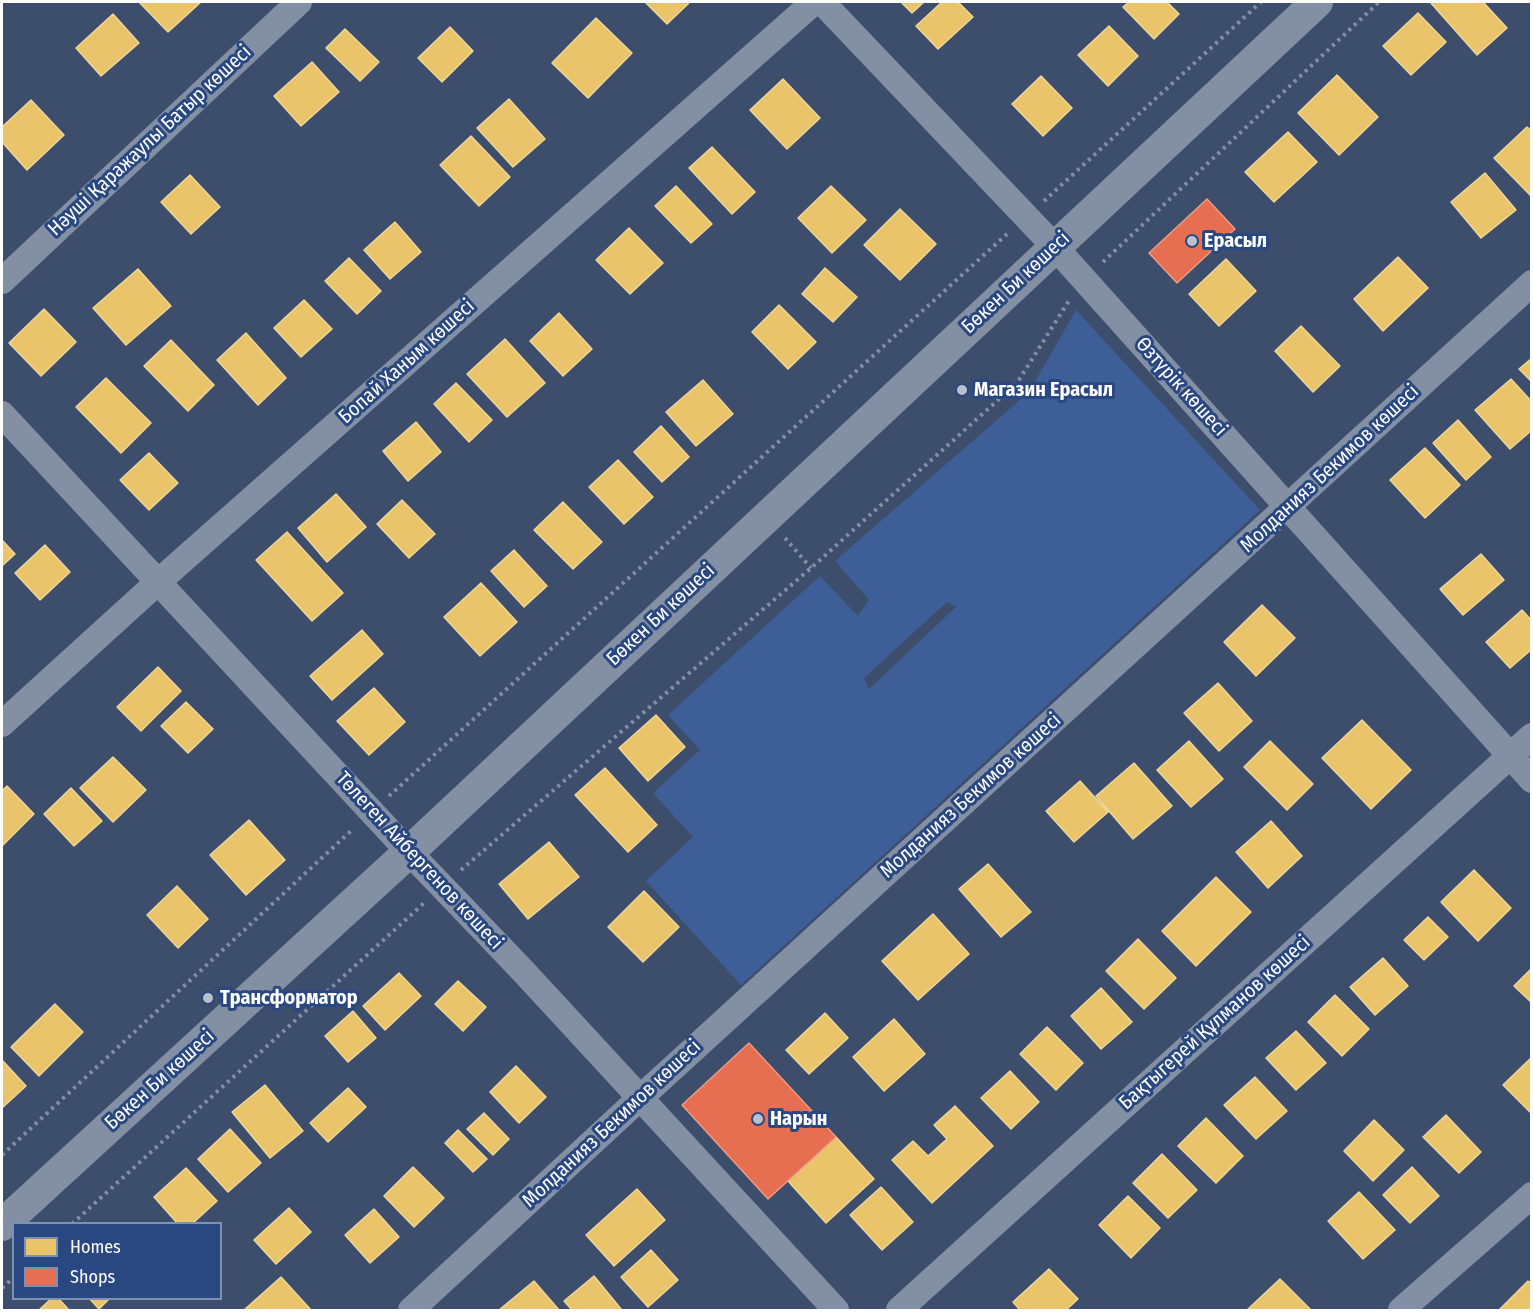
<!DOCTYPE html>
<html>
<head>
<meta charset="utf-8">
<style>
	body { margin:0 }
	#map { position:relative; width:1533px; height:1312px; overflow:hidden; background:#3d4e6d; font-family:"Fira Sans Condensed",sans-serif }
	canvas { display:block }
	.frame { position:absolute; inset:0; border:3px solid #fff; pointer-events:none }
	.legend { position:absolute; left:12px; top:1222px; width:210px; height:78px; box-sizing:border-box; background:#294881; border:2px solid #7f91b3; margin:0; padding:8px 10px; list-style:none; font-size:18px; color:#fff }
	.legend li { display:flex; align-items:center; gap:12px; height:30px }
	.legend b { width:30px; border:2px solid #7f91b3 }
</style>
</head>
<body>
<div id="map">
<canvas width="1533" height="1312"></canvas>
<div class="frame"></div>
<ul class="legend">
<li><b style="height:16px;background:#e9c46a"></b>Homes</li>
<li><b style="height:16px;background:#e76f51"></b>Shops</li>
</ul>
</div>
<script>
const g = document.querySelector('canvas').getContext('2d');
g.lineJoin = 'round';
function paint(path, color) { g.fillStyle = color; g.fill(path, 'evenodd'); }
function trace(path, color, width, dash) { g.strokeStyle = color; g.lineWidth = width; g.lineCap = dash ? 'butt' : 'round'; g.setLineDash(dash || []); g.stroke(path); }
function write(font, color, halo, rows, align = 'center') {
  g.font = font + ' "Fira Sans Condensed",sans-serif'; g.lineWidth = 6; g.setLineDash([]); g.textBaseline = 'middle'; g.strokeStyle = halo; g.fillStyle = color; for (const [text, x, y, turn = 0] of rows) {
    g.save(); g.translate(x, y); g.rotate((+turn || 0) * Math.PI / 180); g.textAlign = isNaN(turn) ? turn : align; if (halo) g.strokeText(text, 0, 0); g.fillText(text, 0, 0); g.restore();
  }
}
paint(new Path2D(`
	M1076,310L1260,510L741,985L646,881L693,837L653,793L700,750L668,715L820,576L858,616L869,600L835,561L1029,392ZM947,602L956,607L869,689L864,678Z`), '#3e5e97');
const homes = new Path2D(`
	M139,2H201L168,32Z
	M645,2H690L667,24Z
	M901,2H924L912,13Z
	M942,2H958L973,17L938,49L916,26Z
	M1129,2H1167L1179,14L1154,39L1123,7Z
	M1430,2H1483L1507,28L1477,55Z
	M1418,13L1446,42L1411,75L1383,46Z
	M113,14L139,43L101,76L76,48Z
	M596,18L632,53L588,98L552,63Z
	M1109,26L1138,56L1108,86L1078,55Z
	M450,27L473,51L442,82L418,58Z
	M345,29L379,62L360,81L326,48Z
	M312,62L339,92L301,126L274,96Z
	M1337,75L1378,117L1339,155L1298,113Z
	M1041,76L1072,108L1043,136L1012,104Z
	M783,79L820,118L787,149L750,110Z
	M509,99L545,139L513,167L477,128Z
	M31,100L64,135L27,170L2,142V127Z
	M1527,127L1532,131L1531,196L1494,158Z
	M1288,132L1317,162L1274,202L1245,172Z
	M471,136L510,177L479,206L440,165Z
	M712,147L755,192L732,214L689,168Z
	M1485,173L1516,210L1481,238L1451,202Z
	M190,175L220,207L191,234L161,202Z
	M676,186L712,224L691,243L655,206Z
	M831,186L866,220L832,253L798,218Z
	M900,209L936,244L900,280L864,245Z
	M395,222L421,252L390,279L364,250Z
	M629,228L663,263L630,294L596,260Z
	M1398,257L1428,288L1383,331L1354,299Z
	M349,258L381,291L357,314L325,281Z
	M1226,259L1256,291L1219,326L1189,294Z
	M825,268L857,297L833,322L802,294Z
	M138,269L171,306L126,345L93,308Z
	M304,300L332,329L301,357L274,328Z
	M779,305L816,342L788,369L752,332Z
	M44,309L76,342L41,376L9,343Z
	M559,313L592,349L563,376L530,341Z
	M1301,326L1340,366L1313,392L1275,351Z
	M246,333L286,378L258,405L217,360Z
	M505,339L545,383L507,417L467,374Z
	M171,340L214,385L188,411L144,366Z
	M1532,358V382L1519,369Z
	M106,378L151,423L121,453L76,407Z
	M1511,379L1532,402V430L1510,449L1475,410Z
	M703,380L733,414L696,446L666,412Z
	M456,383L492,420L469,442L434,404Z
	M1458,420L1491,457L1466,480L1433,443Z
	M416,422L441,452L408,481L383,451Z
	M661,426L689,457L662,482L634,452Z
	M1425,448L1460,485L1425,518L1390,480Z
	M149,453L178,483L149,510L120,480Z
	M618,460L653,497L624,524L589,487Z
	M336,494L366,527L327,562L298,528Z
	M402,500L435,534L409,558L377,524Z
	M563,502L602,542L573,569L534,530Z
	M287,532L343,593L312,621L256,560Z
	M2,540L15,554L2,566Z
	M45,545L70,572L40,600L15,573Z
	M514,550L547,586L524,607L491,571Z
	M1481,554L1504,580L1463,615L1440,589Z
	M481,583L517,622L480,656L444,617Z
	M1262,605L1295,638L1256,676L1224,642Z
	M1522,610L1532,621V649L1510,668L1486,642Z
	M362,630L383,654L332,700L310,676Z
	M158,667L181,691L141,731L117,707Z
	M1218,683L1252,721L1219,751L1184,713Z
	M374,688L405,722L369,755L337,721Z
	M186,702L213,729L188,753L161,726Z
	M656,715L685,747L648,781L619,748Z
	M1362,720L1411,770L1371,809L1322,758Z
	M1189,741L1223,779L1191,807L1157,770Z
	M1270,741L1313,784L1287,810L1244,767Z
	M113,757L146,790L113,822L80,788Z
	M1134,763L1172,806L1133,839L1096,796Z
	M605,768L657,825L628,852L575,795Z
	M1080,781L1108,812L1074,842L1046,811Z
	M7,786L34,814L2,846V791Z
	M71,788L102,821L74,846L44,814Z
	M249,820L285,860L246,895L210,855Z
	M1271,821L1302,856L1268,888L1236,852Z
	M549,842L579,877L528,919L499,884Z
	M988,864L1031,912L1001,937L959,889Z
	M1474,870L1511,908L1478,941L1441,902Z
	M1216,877L1251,912L1196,966L1162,931Z
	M177,886L208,919L178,948L147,915Z
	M644,891L679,927L643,962L608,927Z
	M933,914L969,954L918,1000L882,961Z
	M1428,917L1448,937L1424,960L1404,940Z
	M1138,939L1176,978L1144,1009L1106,971Z
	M1383,958L1408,986L1375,1015L1350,987Z
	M1532,968V1003L1514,986Z
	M399,973L421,996L385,1030L363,1006Z
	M458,981L486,1007L463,1031L435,1004Z
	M1101,988L1132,1022L1101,1049L1071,1016Z
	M1335,995L1369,1029L1342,1056L1308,1022Z
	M55,1004L83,1032L39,1076L11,1047Z
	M353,1011L376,1038L348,1062L325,1036Z
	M825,1013L848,1038L809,1074L786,1050Z
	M894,1019L925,1054L884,1091L853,1057Z
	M1047,1027L1083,1063L1056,1090L1020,1054Z
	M1296,1031L1326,1063L1296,1090L1266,1058Z
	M1532,1057V1110L1530,1112L1503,1085Z
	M2,1060L26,1086L2,1108Z
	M516,1066L546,1097L519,1123L490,1092Z
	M1010,1071L1039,1102L1011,1129L981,1098Z
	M1255,1077L1287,1111L1256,1139L1224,1105Z
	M265,1085L303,1131L270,1158L232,1112Z
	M348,1088L366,1107L328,1142L310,1123Z
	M955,1106L993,1146L932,1203L892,1160L913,1141L928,1156L947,1139L934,1125Z
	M484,1113L509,1139L493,1155L467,1129Z
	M1446,1115L1481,1152L1459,1173L1423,1137Z
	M1206,1118L1243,1156L1216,1183L1178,1146Z
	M1374,1120L1404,1150L1373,1181L1344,1151Z
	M230,1129L261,1163L228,1192L198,1159Z
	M458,1130L487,1159L473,1172L445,1143Z
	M836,1137L874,1179L826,1223L788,1181Z
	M1162,1154L1197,1190L1168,1218L1133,1183Z
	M413,1167L444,1198L414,1227L384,1196Z
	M1412,1167L1439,1196L1410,1223L1383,1195Z
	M186,1168L217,1201L192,1224H178L154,1197Z
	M881,1187L913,1222L882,1250L850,1215Z
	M637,1189L665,1220L614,1266L586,1235Z
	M1359,1192L1395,1230L1363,1259L1328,1221Z
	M1128,1196L1160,1228L1131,1258L1099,1225Z
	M289,1208L311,1232L276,1264L254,1240Z
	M374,1209L399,1237L370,1263L345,1235Z
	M651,1250L678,1280L648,1307L621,1277Z
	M1049,1269L1078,1299L1066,1310H1020L1013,1302Z
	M594,1276L621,1309L619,1310H572L564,1301Z
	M281,1277L311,1310H244Z
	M1280,1279L1311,1310H1247Z
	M534,1281L559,1310H499Z
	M1528,1281L1532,1284V1310H1499Z
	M52,1298H58L69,1310H39Z
	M89,1298H110L99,1309Z`);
paint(homes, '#e9c46a');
trace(homes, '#f0d697', 1.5);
const shops = new Path2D(`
	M1207,199L1235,229L1177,283L1149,253Z
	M749,1043L836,1137L768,1199L682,1105Z`);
paint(shops, '#e76f51');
trace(shops, '#ee9a85', 1.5);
trace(new Path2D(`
	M1044,201L1261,2
	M1103,262L1379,2
	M785,538L811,568
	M389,796L1007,234
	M461,870L811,568L1017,383L1070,299
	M2,1155L353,829
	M72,1224L424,903
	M2,1288L14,1277`), '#838fa3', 4, [3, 4.5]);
trace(new Path2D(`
	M822,2L1055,247L1532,780
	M2,281L299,2
	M2,414L409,852L523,971L836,1310
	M2,724L158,582L814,2
	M411,1310L640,1098L1532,283
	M899,1310L1532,736
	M1401,1310L1532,1195`), '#838fa3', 26);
trace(new Path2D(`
	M2,1225L409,852L1317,2`), '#838fa3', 32);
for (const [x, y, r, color] of [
	[1192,241,6,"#bbc1cc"],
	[962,390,6,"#bbc1cc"],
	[208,998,6,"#bbc1cc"],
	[758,1119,6,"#bbc1cc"]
]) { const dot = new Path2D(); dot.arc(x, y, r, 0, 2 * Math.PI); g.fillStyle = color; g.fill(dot); trace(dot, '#294881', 2); }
write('20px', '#fff', '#294881', [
	["Нәуші Қаражаулы Батыр көшесі",150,141,-43],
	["Бөкен Би көшесі",1016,283,-43],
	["Бопай Ханым көшесі",407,362,-42],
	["Өзтүрік көшесі",1181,387,48],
	["Молданияз Бекимов көшесі",1330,469,-43],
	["Бөкен Би көшесі",661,615,-43],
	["Молданияз Бекимов көшесі",971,796,-42],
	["Төлеген Айбергенов көшесі",419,861,47],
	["Бақтыгерей Құлманов көшесі",1215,1023,-42],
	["Бөкен Би көшесі",160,1080,-42],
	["Молданияз Бекимов көшесі",612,1124,-43]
]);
write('bold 20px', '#fff', '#294881', [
	["Ерасыл",1204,241],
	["Магазин Ерасыл",974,390],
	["Трансформатор",220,998],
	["Нарын",770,1119]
], 'left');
</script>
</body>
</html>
